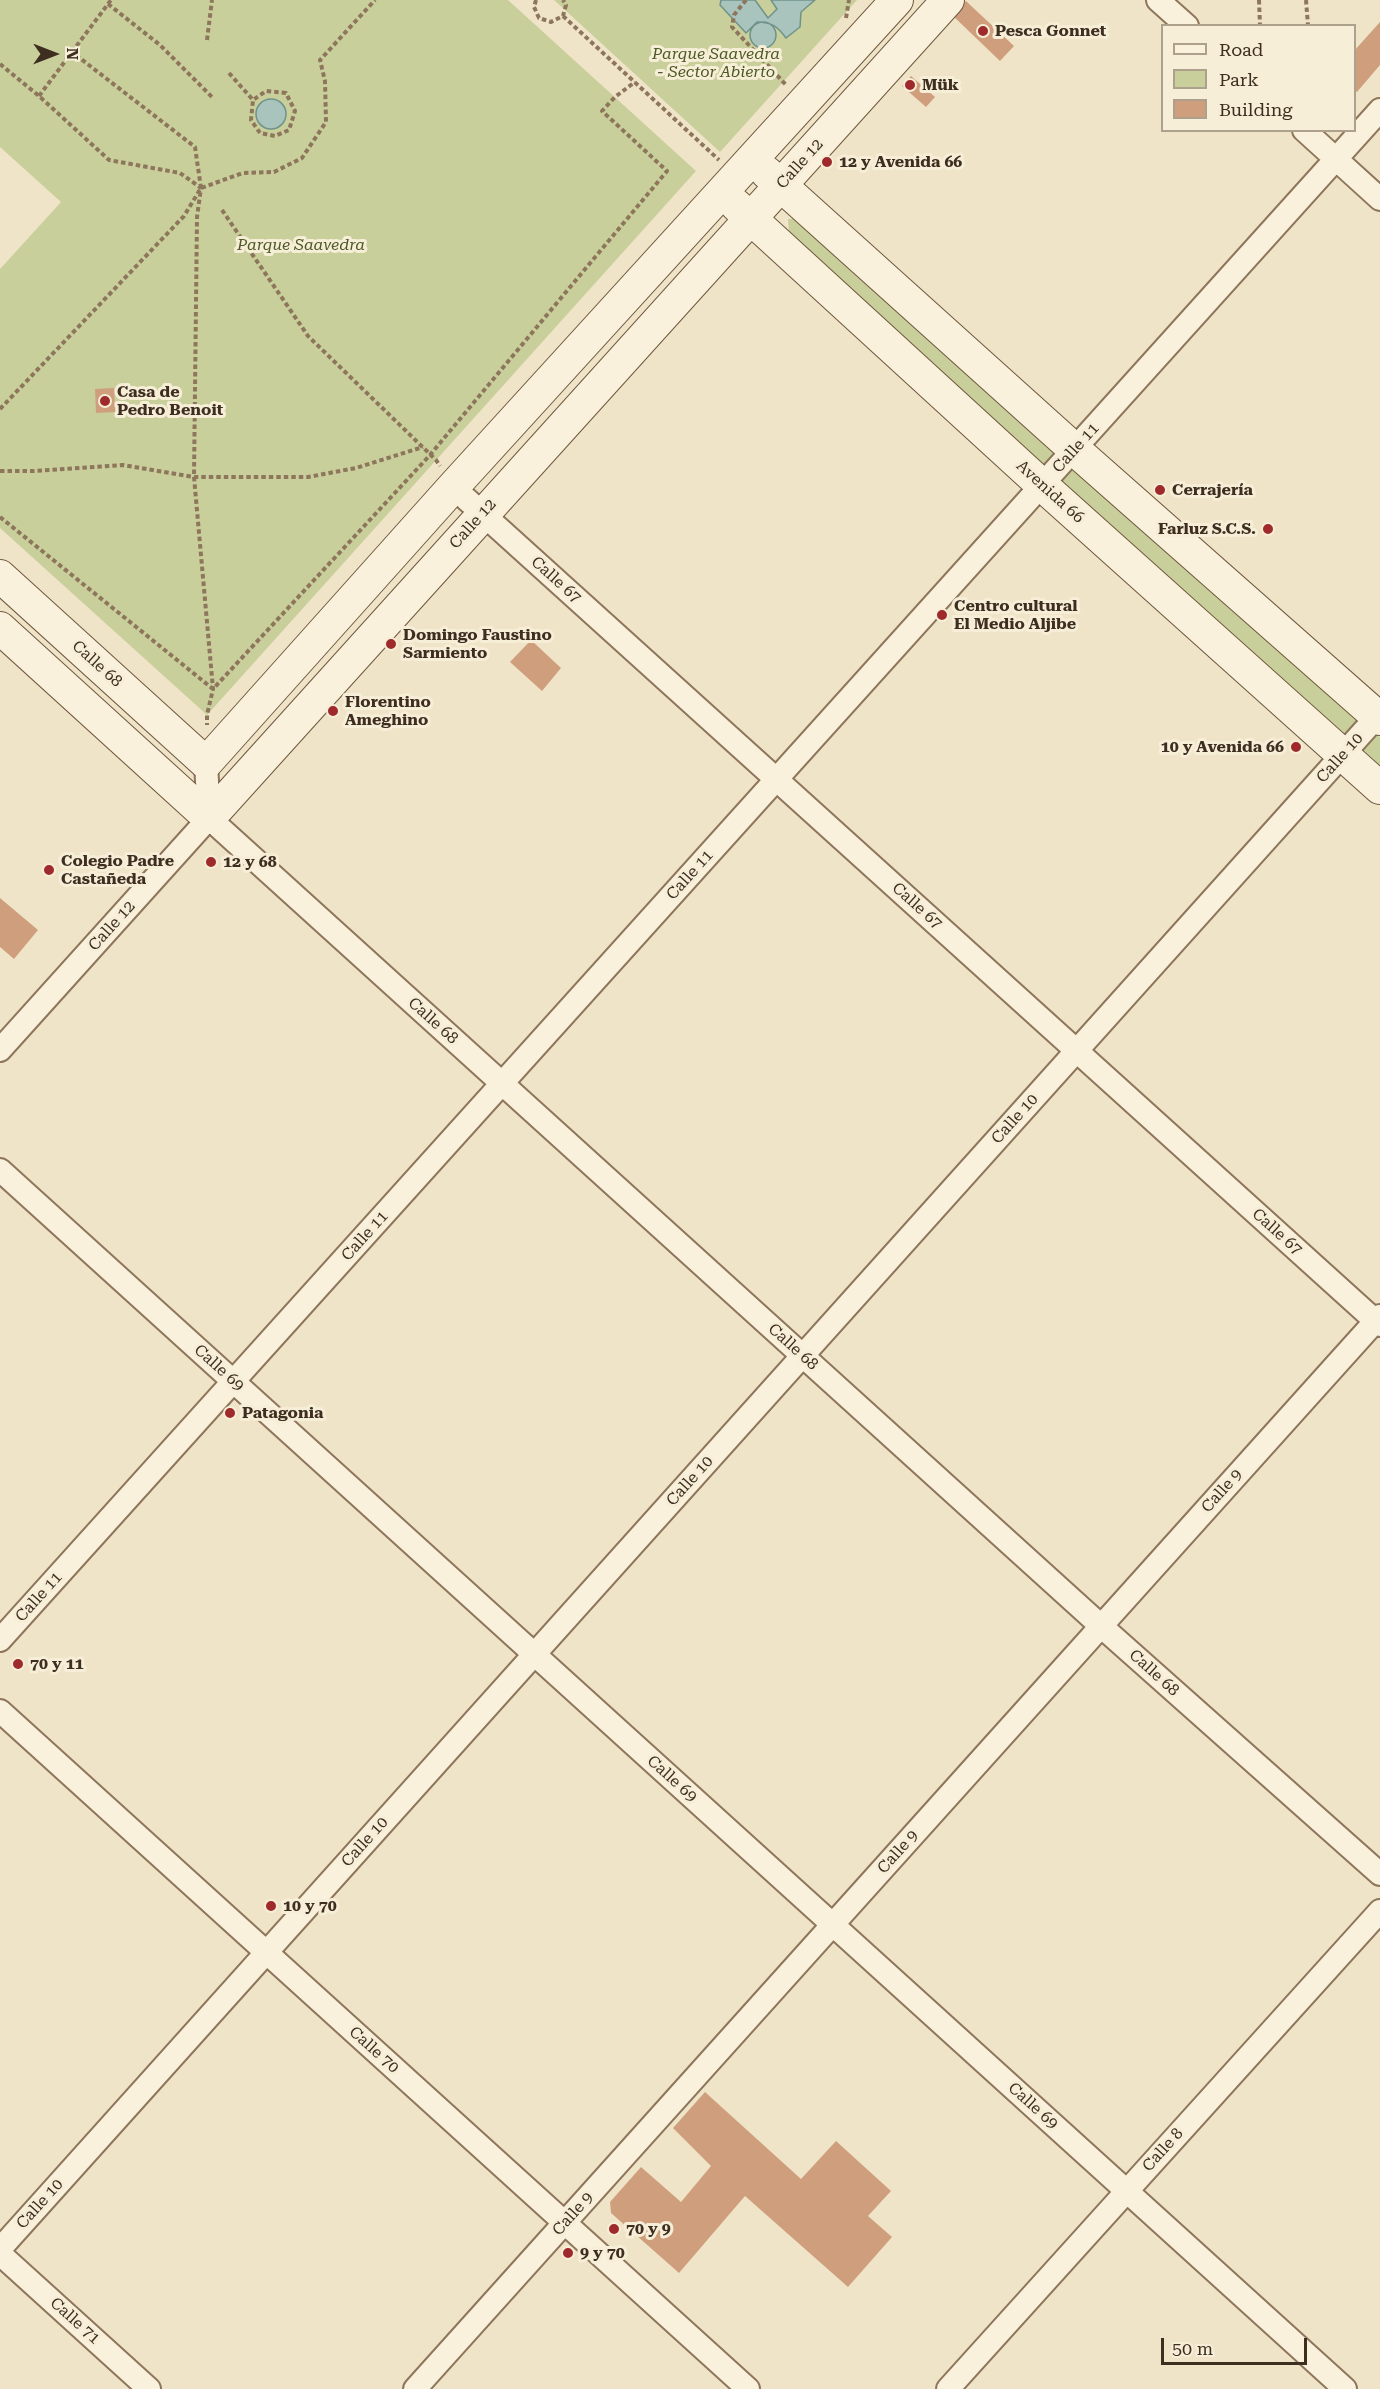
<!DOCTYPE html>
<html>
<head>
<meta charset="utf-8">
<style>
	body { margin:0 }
	#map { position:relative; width:1380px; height:2389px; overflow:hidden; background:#f0e4c8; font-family:"Roboto Serif",serif }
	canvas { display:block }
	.legend { position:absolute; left:1161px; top:24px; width:195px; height:108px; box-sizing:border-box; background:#f7eed8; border:2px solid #ada18e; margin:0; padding:8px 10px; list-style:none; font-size:18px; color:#3d2e20 }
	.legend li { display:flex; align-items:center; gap:12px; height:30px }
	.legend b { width:30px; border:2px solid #ada18e }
	.north { position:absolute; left:24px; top:24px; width:60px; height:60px; -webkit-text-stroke:4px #f7eed8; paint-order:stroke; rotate:90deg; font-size:16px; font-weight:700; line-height:24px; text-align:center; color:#3d2e20 }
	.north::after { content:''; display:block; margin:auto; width:21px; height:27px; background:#3d2e20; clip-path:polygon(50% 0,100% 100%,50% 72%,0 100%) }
	.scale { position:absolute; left:1161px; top:2338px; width:146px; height:27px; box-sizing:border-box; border:3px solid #3d2e20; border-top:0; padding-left:8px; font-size:18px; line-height:21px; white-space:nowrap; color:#3d2e20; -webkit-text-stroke:4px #f7eed8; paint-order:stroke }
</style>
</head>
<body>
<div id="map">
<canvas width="1380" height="2389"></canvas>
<ul class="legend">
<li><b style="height:8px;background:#faf1dc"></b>Road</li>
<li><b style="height:16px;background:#c9cf9b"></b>Park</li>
<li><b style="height:16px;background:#cf9f7d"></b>Building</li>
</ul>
<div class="north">N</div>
<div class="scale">50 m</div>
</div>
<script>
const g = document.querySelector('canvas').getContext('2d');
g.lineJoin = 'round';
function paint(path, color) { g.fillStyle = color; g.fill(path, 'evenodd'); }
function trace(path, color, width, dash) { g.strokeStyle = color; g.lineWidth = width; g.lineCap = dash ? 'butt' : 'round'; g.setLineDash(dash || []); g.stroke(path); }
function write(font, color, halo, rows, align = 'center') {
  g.font = font + ' "Roboto Serif",serif'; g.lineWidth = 6; g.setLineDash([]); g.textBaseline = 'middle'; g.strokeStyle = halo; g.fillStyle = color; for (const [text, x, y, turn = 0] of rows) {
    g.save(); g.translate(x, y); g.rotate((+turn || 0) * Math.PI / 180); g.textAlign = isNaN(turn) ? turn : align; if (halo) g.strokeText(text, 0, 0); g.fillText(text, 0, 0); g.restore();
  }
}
paint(new Path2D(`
	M0,0H508L696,171L207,715L0,528V269L61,202L0,147Z
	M554,0H857L720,152Z
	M804,218L1380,737V771L789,234L788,219Z`), '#c9cf9b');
const water = new Path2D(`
	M721,0H755L768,18L777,9L771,0H815L801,12L800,27L786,38C778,27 772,22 757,22L746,33L720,5Z
	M750 35a13 13 0 1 1 26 0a13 13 0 1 1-26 0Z
	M256 114a15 15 0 1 1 30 0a15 15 0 1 1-30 0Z`);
paint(water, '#a9c4bc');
trace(water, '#6f938a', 1.5);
paint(new Path2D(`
	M966,1L1014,46L1000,61L952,15Z
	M1380,22V65L1357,92L1354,90V51Z
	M911,76L935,97L926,107L902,86Z
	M114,388L115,412L96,413L95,389Z
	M531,640L561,668L542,691L510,662Z
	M0,898L38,930L14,959L0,947Z
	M705,2092L801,2179L836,2141L891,2191L868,2216L892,2237L848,2287L745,2196L679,2273L611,2213L610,2202L641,2167L681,2202L711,2166L673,2128Z`), '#cf9f7d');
const minor = new Path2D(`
	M1158,0L1187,26
	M1304,130L1380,199
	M453,487L1380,1325
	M206,763L209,818L1101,1626L1380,1874
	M0,1050L209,818
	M0,1170L1345,2389
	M0,1640L1380,110
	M0,1711L748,2389
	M0,2249L1380,713
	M0,2254L149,2389
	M415,2389L1380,1316
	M948,2389L1380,1911`);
const secondary = new Path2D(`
	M766,172L1075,450L1380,719
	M736,205L1043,486L1380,788
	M0,576L206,763L453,487L897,0
	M0,628L209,818L948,0`);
trace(minor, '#8d765c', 26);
trace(secondary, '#6f573f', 34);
trace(new Path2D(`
	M536,0L534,7L539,18L551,22L563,16L566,5L563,0
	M746,0L734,15L732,27L786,85
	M1259,0L1260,26
	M1306,0L1308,26
	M108,4L160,45L213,98
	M563,16L719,160
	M846,18L849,0
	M207,40L212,0
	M72,52L111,0
	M0,64L39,96L109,160L180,173L201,188L197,217L194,477L213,689L207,715V725
	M229,73L253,100L251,120L260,133L275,136L289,130L295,111L286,93L266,91L253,100
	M39,96L72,52L195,147L201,188
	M222,210L308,336L436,460L440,466
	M0,409L184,216L201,188L243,173L274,172L302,158L326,122L325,81L320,60L375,0
	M0,471H33L123,465L194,477H308L356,468L423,447
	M0,517L213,689L430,455L667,171L602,111L615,97L635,82`), '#8d765c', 4, [4.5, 3]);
trace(minor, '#faf1dc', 22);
trace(secondary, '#faf1dc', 32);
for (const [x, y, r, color] of [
	[983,31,6,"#9e2a2b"],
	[910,85,6,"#9e2a2b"],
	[827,162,6,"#9e2a2b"],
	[105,401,6,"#9e2a2b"],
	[1160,490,6,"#9e2a2b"],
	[1268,529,6,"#9e2a2b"],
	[942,615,6,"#9e2a2b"],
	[391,644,6,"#9e2a2b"],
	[333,711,6,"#9e2a2b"],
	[1296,747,6,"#9e2a2b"],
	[211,862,6,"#9e2a2b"],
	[49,870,6,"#9e2a2b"],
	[230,1413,6,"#9e2a2b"],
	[18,1664,6,"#9e2a2b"],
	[271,1906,6,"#9e2a2b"],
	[614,2229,6,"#9e2a2b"],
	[568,2253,6,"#9e2a2b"]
]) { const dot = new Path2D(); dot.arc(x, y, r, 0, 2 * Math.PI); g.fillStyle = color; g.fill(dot); trace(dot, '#f7eed8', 2); }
write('bold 16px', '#3d2e20', '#f7eed8', [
	["Pesca Gonnet",995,31],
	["Mük",922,85],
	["12 y Avenida 66",839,162],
	["Casa de",117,392],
	["Pedro Benoit",117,410],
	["Cerrajería",1172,490],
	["Farluz S.C.S.",1256,529,"right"],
	["Centro cultural",954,606],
	["El Medio Aljibe",954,624],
	["Domingo Faustino",403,635],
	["Sarmiento",403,653],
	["Florentino",345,702],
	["Ameghino",345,720],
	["10 y Avenida 66",1284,747,"right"],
	["Colegio Padre",61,861],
	["Castañeda",61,879],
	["12 y 68",223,862],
	["Patagonia",242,1413],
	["70 y 11",30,1664],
	["10 y 70",283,1906],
	["70 y 9",626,2229],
	["9 y 70",580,2253]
], 'left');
write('italic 16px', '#4d5a26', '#f7eed8', [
	["Parque Saavedra",716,54],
	["- Sector Abierto",716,72],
	["Parque Saavedra",301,245]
]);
write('16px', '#3d2e20', '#f7eed8', [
	["Calle 12",800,164,-48],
	["Calle 11",1076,448,-48],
	["Avenida 66",1050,492,42],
	["Calle 12",473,524,-48],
	["Calle 67",556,580,42],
	["Calle 68",97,664,42],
	["Calle 10",1340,758,-48],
	["Calle 11",690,875,-48],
	["Calle 67",917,906,42],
	["Calle 12",112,926,-48],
	["Calle 68",433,1021,42],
	["Calle 10",1015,1119,-48],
	["Calle 67",1277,1232,42],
	["Calle 11",365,1236,-48],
	["Calle 68",793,1347,42],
	["Calle 69",219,1368,42],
	["Calle 10",690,1481,-48],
	["Calle 9",1222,1491,-48],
	["Calle 11",39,1597,-48],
	["Calle 68",1154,1673,42],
	["Calle 69",672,1779,42],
	["Calle 10",365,1842,-48],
	["Calle 9",898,1852,-48],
	["Calle 70",374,2050,42],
	["Calle 69",1033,2106,42],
	["Calle 8",1163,2150,-48],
	["Calle 10",40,2204,-48],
	["Calle 9",573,2214,-48],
	["Calle 71",75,2321,42]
]);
</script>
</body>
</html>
